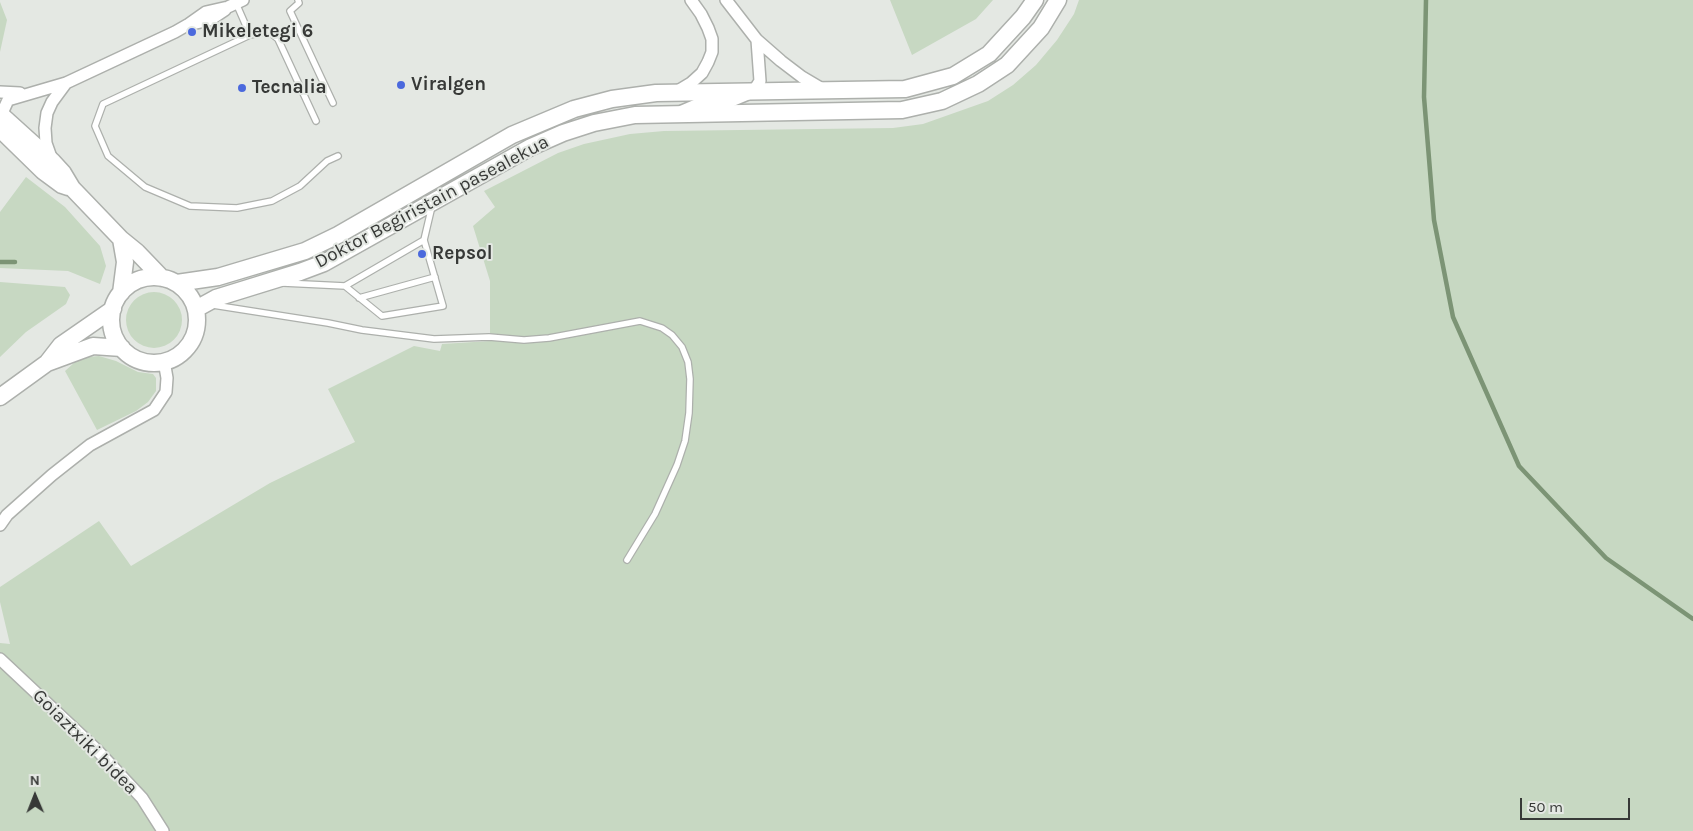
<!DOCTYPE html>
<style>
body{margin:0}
#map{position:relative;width:1693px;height:831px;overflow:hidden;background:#e4e8e3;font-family:Karla,sans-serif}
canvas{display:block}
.north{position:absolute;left:10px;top:771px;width:50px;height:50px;-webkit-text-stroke:4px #e4e8e3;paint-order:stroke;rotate:359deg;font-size:14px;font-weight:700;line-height:20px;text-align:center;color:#373937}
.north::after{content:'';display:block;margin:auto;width:18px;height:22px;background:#373937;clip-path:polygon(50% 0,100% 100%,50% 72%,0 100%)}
.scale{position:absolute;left:1520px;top:798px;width:110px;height:22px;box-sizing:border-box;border:2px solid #373937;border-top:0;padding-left:6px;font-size:15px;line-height:18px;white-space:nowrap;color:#373937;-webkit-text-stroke:4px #e4e8e3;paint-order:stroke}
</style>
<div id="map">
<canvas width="1693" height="831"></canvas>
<div class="north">N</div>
<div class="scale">50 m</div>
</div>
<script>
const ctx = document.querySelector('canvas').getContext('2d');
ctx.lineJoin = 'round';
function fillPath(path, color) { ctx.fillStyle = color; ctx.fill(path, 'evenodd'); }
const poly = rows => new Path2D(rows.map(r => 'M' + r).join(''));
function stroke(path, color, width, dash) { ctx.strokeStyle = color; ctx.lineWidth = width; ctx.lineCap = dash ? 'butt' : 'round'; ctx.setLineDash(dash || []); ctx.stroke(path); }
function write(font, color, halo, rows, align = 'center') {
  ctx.font = font + ' Karla,sans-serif'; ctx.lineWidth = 4; ctx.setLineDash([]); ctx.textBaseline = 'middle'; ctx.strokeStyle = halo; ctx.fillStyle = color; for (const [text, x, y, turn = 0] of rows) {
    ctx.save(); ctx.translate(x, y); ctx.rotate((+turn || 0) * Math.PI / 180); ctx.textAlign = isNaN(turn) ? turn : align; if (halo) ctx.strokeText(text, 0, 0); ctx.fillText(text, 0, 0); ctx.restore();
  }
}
const green = poly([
 [890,0,993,0,976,19,912,55],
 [1079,0,1693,0,1693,831,0,831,0,643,10,644,0,602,0,587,99,521,131,566,270,483,355,442,328,389,414,346,440,351,442,344,490,341,490,281,473,226,495,207,484,191,558,153,584,144,630,134,664,131,893,128,923,124,988,101,1013,85,1036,65,1057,40,1074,14],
 [0,2,7,20,0,52],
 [26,177,65,207,100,246,106,266,100,284,68,271,0,268,0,212],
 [0,282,65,287,70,295,66,304,26,332,0,357],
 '126 320a28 28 0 1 1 56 0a28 28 0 1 1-56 0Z',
 [99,356,116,361,138,372,153,374,156,378,156,391,148,402,136,411,97,430,65,371,75,362,87,357]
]);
const stream = poly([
 [1426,0,1424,97,1434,220,1453,317,1519,466,1606,558,1693,619],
 [0,262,15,262]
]);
const lane = poly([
 [298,0,299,3,290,11,333,103],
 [236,3,250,35],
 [316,121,278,39,268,31,250,35,103,104,95,126,108,156,145,187,190,206,237,208,272,201,300,186,327,161,338,156],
 [283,283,345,286,424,240],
 [345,286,382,316,443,306,424,240,432,206],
 [359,298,435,277],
 [213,305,328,323,362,330,434,339,489,337,524,340,549,338,640,321,662,328,672,335,682,347,688,362,690,379,689,413,685,441,677,465,655,514,627,560]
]);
const street = poly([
 [726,0,757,40,781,61,802,77,824,90],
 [192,24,210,20,225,10],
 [0,92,20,93],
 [676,92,691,83,702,73,708,62,712,52,712,39,708,28,701,14,691,0],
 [682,111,696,105,729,102,753,92,760,81,757,40],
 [6,122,3,111,8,100,66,83,175,32,189,24,206,12,228,7,243,0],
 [52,160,46,143,45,128,47,113,52,102,66,83],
 [0,525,7,515,52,475,90,445,154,410,166,392,167,378,164,361],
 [0,659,97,750,142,798,163,831]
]);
const secondary = poly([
 [0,114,52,161,63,173,72,188,121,239,137,252,162,278],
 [0,129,43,171,62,185,68,187],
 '111 320a43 43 0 1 1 86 0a43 43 0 1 1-86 0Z',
 [177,283,218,277,305,251,338,235,512,135,574,109,612,99,656,93,905,89,953,76,989,54,1023,17,1035,0],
 [121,293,125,262,121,239],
 [196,309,216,298,300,272,324,263,531,147,563,133,594,123,635,115,902,110,942,101,978,84,1007,65,1041,28,1058,0],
 [47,363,93,346,122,348],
 [0,397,47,363,61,345,113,309]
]);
const markers = [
 [192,32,5,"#4b69dd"],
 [401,85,5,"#4b69dd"],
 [242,88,5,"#4b69dd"],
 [422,254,5,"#4b69dd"]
];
const poiNames = [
 ["Mikeletegi 6",202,32],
 ["Viralgen",411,85],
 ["Tecnalia",252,88],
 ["Repsol",432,254]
];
const streetNames = [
 ["Doktor Begiristain pasealekua",432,202,-28],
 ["Goiaztxiki bidea",85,742,45]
];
fillPath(green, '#c7d8c2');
stroke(stream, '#7c9475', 4.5);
stroke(lane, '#adb0ac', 8);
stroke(street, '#adb0ac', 14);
stroke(secondary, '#adb0ac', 19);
stroke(lane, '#fff', 5.5);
stroke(street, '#fff', 11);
stroke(secondary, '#fff', 16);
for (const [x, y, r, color] of markers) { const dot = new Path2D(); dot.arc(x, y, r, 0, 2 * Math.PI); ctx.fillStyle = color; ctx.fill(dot); stroke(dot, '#e4e8e3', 2); }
write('bold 19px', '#373937', '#e4e8e3', poiNames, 'left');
write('19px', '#373937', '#e4e8e3', streetNames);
</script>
